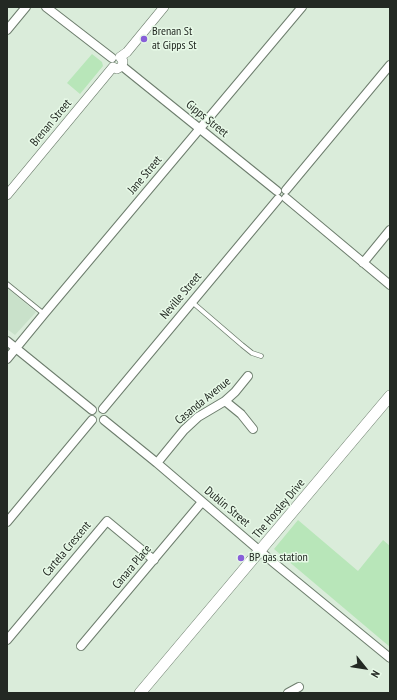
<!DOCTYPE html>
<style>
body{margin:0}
#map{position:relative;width:397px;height:700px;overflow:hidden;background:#daecda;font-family:"PT Sans Narrow",sans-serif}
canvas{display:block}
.frame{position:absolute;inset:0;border:8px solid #232923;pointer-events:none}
.north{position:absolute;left:345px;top:648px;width:40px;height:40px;-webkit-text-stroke:3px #e7f9e7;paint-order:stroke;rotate:120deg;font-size:11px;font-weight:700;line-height:16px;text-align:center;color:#232923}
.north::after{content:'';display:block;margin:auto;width:14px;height:18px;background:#232923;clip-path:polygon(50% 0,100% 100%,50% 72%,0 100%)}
</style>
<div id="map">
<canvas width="397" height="700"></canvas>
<div class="frame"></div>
<div class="north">N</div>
</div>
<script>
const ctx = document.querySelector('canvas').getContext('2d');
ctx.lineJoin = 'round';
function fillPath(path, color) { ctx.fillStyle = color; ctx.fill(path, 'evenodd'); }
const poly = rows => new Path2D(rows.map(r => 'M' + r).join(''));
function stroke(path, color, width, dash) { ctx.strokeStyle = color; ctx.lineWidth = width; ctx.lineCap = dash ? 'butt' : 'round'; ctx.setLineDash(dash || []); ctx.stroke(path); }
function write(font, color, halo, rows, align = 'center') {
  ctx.font = font + ' "PT Sans Narrow",sans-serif'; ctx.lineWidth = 3; ctx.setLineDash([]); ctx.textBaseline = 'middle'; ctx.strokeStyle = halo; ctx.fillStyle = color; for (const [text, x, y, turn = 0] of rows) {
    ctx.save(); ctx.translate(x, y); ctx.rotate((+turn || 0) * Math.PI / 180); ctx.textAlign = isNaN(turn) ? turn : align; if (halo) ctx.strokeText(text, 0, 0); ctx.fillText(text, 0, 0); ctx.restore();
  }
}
const built = poly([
 [7,288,36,312,15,335,7,329]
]);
const green = poly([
 [92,54,102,62,103,66,80,94,67,83],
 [298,520,358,571,383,540,390,546,390,647,274,549]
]);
const service = poly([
 [7,284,44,314],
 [192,302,242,345,252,353,261,356]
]);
const minor = poly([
 [46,7,112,58],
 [7,30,26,7],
 [122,66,277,191],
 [286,190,390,65],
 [286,198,390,285],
 [363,263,390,230],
 [7,341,92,410],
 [7,359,44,314,302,7],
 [225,401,241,414,253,429],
 [103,409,278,199],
 [104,420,157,463,274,563,390,658],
 [157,463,184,430,198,417,225,401,235,392,248,376],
 [7,522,92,420],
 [7,640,107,521,154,560],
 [81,646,202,502],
 [288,693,299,687]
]);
const tertiary = poly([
 [120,57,127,52,164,7],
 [113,67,117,69,122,66,123,61,120,57],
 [7,195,113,67]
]);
const secondary = poly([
 [140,693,390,396]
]);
const markers = [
 [144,39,4,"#885fd9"],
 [241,558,4,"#885fd9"]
];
const poiNames = [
 ["Brenan St",152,32],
 ["at Gipps St",152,46],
 ["BP gas station",249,558]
];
const streetNames = [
 ["Gipps Street",207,119,39],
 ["Brenan Street",51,123,-50],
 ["Jane Street",145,175,-50],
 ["Neville Street",181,296,-50],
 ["Casanda Avenue",203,401,-39],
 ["Dublin Street",227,507,40],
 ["The Horsley Drive",279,509,-50],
 ["Cartela Crescent",67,549,-50],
 ["Canara Place",132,567,-50]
];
fillPath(built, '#c9e1ca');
fillPath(green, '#b8e6b9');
stroke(service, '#6d7d6d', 5.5);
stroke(minor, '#6d7d6d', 10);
stroke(tertiary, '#6d7d6d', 10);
stroke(secondary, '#6d7d6d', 12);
stroke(service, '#fff', 4);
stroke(minor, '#fff', 8);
stroke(tertiary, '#fff', 9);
stroke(secondary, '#fff', 11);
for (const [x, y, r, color] of markers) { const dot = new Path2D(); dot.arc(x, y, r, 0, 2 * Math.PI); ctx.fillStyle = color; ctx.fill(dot); stroke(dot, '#e7f9e7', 1.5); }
write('12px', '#232923', '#e7f9e7', poiNames, 'left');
write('12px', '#232923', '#e7f9e7', streetNames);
</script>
